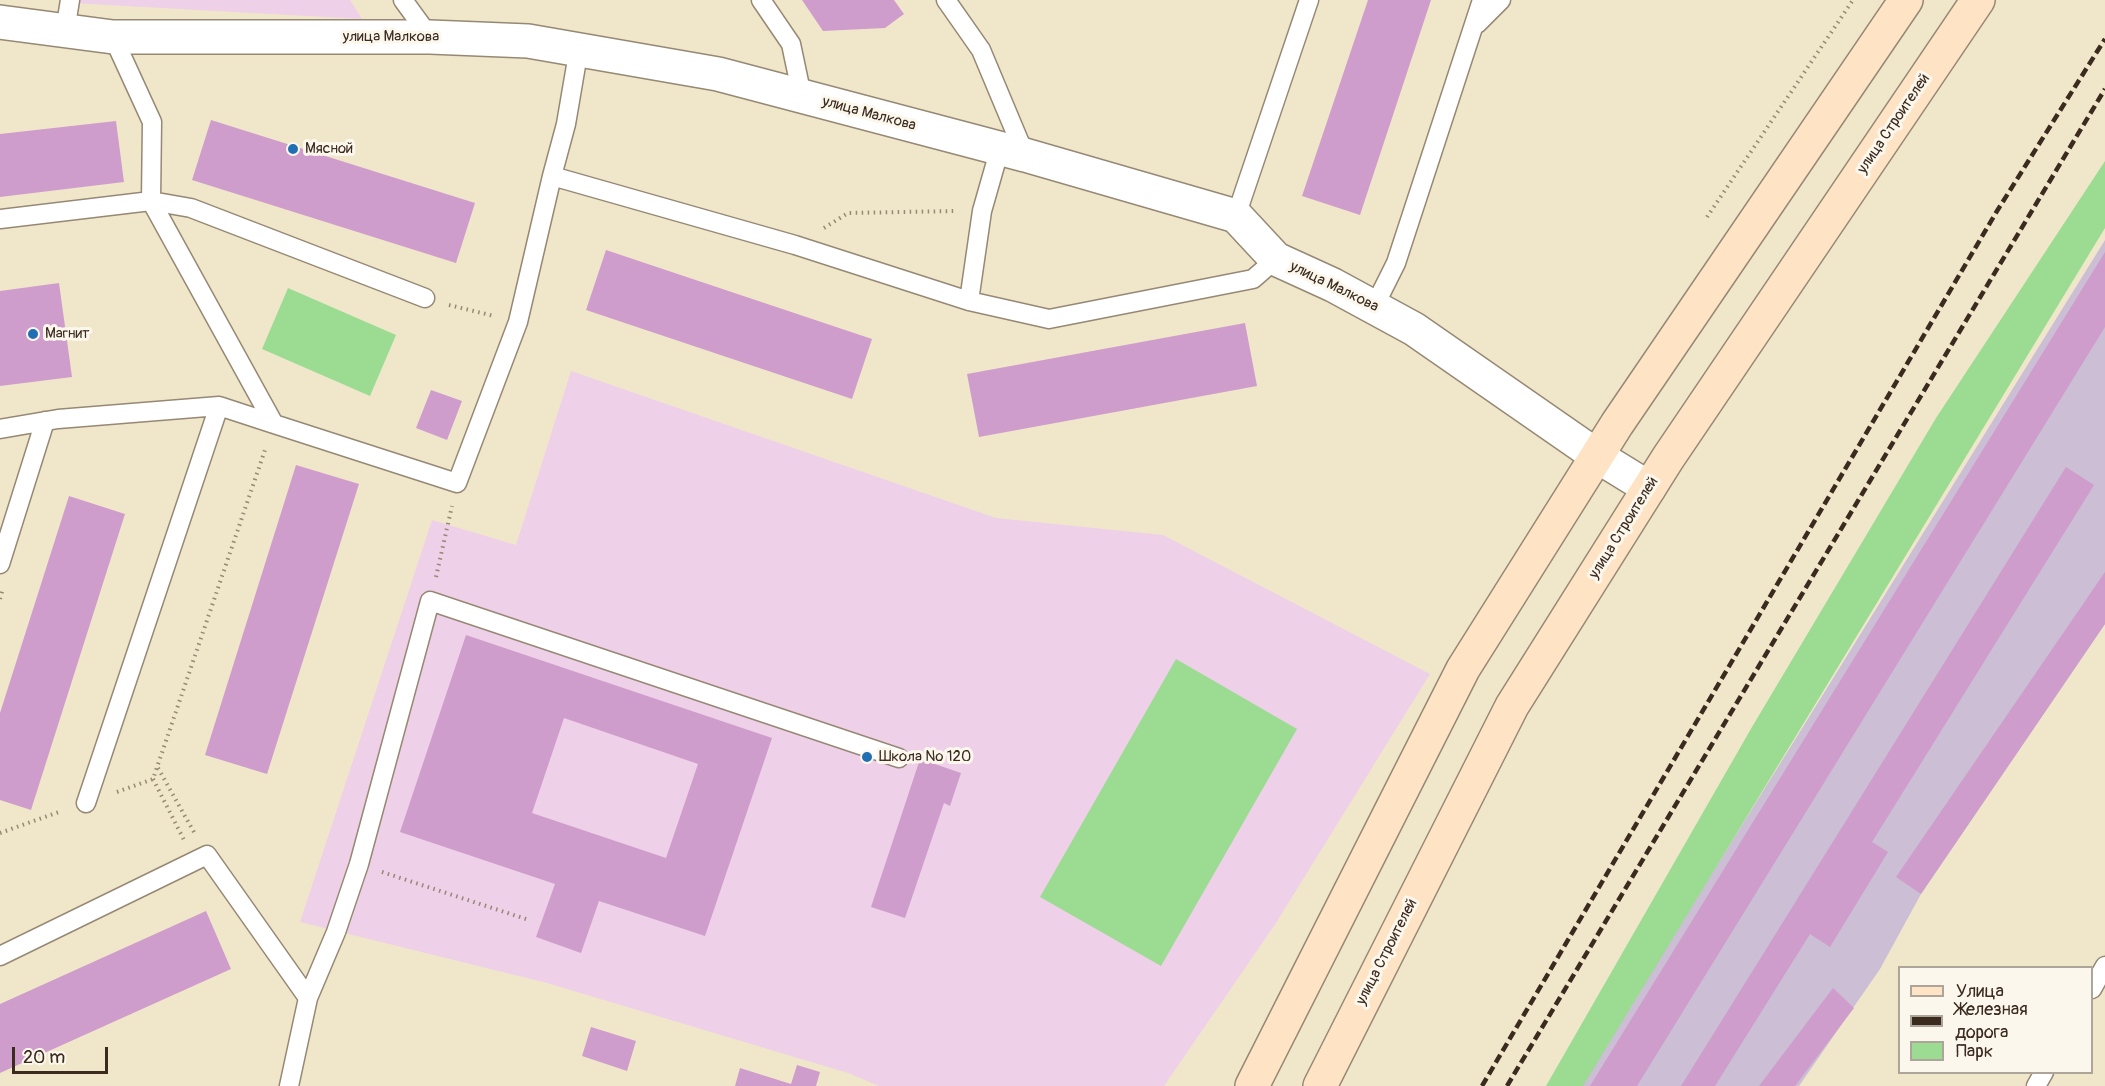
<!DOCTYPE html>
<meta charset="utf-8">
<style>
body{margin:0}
#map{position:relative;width:2105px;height:1086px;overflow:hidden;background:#f0e7cb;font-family:Pangolin,sans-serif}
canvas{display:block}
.legend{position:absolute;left:1898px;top:966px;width:195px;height:108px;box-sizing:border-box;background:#fbf7ec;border:2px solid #aea59a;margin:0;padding:8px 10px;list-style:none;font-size:18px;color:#3b2a1e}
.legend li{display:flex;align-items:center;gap:12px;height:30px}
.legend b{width:30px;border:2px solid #aea59a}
.scale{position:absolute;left:12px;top:1047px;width:96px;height:27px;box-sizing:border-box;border:3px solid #3b2a1e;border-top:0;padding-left:8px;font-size:18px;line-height:21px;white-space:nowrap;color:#3b2a1e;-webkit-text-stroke:4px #fbf7ec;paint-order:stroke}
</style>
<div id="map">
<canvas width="2105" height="1086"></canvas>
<ul class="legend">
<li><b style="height:8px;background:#fee4c5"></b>Улица</li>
<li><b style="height:8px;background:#3b2a1e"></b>Железная дорога</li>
<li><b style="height:16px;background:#9bdc92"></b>Парк</li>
</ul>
<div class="scale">20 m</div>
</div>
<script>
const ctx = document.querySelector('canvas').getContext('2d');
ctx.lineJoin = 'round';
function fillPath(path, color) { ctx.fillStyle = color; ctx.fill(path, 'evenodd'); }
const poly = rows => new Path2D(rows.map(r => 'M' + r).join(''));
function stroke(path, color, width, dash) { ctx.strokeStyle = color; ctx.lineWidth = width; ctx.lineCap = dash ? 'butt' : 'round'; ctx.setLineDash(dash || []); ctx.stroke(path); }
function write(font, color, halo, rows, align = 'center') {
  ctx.font = font + ' Pangolin,sans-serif'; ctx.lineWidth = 6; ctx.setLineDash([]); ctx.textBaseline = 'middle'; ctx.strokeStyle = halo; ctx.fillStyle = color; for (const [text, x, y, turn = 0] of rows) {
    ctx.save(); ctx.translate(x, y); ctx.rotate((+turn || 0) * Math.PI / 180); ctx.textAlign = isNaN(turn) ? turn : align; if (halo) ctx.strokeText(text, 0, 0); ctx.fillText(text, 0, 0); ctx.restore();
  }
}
const built = poly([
 [64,0,350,0,362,19,71,3],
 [571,371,996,518,1163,535,1430,674,1276,923,1164,1086,879,1086,848,1073,547,983,300,922,432,520,516,545]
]);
const industrial = poly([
 [2105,240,2105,624,1921,894,1880,969,1799,1086,1580,1086]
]);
const green = poly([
 [2105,161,2105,228,1583,1086,1546,1086,1752,727,1936,418],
 [288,288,396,335,370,396,262,349],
 [1176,659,1297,729,1161,966,1040,897]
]);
const building = poly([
 [802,0,894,0,904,14,885,28,823,31],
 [1368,0,1431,0,1360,215,1302,196],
 [211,120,475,203,456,263,192,180],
 [116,121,124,182,0,197,0,134],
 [606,250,872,339,852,399,586,310],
 [2105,252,2105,327,1637,1086,1590,1086],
 [59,283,72,377,0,386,0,291],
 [1245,323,1257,386,979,437,967,374],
 [431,390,462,401,447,440,416,428],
 [296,465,359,484,267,774,205,755],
 [2066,467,2094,485,1872,842,1888,852,1830,947,1810,934,1715,1086,1681,1086],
 [69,496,125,514,31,810,0,800,0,713],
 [2105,572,2105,624,1921,894,1896,877],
 [466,635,772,738,705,936,599,901,581,953,536,937,555,884,400,832],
 [564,718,698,764,666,858,532,813],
 [920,759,961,773,950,806,944,803,905,918,871,907],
 [206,911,231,969,0,1073,0,1004],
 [1833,988,1854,1008,1795,1086,1759,1086],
 [591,1027,636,1041,627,1071,582,1056],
 [797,1065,820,1072,816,1086,735,1086,740,1068,791,1084]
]);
const path = poly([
 [1707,217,1853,0],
 [824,228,848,213,957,211],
 [449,305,494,316],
 [436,577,452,506],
 [0,599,3,588],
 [158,768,195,834],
 [153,779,184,840],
 [117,792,153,779,266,447],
 [0,833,62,811],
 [382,872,526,919]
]);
const lane = poly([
 [403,0,430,37],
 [761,0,791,44,802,96],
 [946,0,981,50,1025,155],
 [1477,24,1501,0],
 [65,31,70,0],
 [113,37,152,122,151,201,274,424,457,483,518,322,552,176],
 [579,48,566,124,552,176,795,245,969,301,1049,319,1253,279,1276,259],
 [1236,216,1309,0],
 [0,219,151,201,191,208,425,298],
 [969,301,982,211,1000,148],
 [1374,307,1396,263,1482,0],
 [0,429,58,419,219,406,274,424],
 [0,564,45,421],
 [86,803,219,406],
 [0,956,207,855,308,998,289,1086],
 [2092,989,2105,966],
 [308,998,336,932,359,864,430,601,899,758],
 [2036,1086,2044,1072]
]);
const street = poly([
 [0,22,113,37,430,37,528,41,718,74,1025,155,1236,216,1276,259,1333,285,1414,329,1597,456,1649,488]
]);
const secondary = poly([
 [1252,1086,1463,669,1617,424,1906,0],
 [1320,1086,1512,706,1668,458,1978,0]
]);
const rail = poly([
 [1482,1086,1997,211,2105,39],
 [1507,1086,2105,89]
]);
const markers = [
 [293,149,6,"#1f6fb2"],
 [33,334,6,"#1f6fb2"],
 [867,757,6,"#1f6fb2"]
];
const streetNames = [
 ["улица Малкова",391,37],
 ["улица Малкова",869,114,15],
 ["улица Строителей",1894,124,-56],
 ["улица Малкова",1334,287,26],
 ["улица Строителей",1624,528,-58],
 ["улица Строителей",1387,952,-63]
];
const poiNames = [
 ["Мясной",305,149],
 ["Магнит",45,334],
 ["Школа № 120",879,757]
];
fillPath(built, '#eed0e8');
fillPath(industrial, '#ccbed4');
fillPath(green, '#9bdc92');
fillPath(building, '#cf9dcb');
stroke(lane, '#968874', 21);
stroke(street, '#968874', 36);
stroke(secondary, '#968874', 36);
stroke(path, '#968874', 4, [1.5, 4.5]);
stroke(lane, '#fff', 18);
stroke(street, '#fff', 33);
stroke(secondary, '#fee4c5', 33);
stroke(rail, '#3b2a1e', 4.5, [9, 4.5]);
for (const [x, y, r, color] of markers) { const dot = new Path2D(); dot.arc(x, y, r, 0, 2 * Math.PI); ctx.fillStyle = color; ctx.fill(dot); stroke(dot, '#fbf7ec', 2); }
write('15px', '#3b2a1e', '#fbf7ec', streetNames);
write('15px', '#3b2a1e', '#fbf7ec', poiNames, 'left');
</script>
